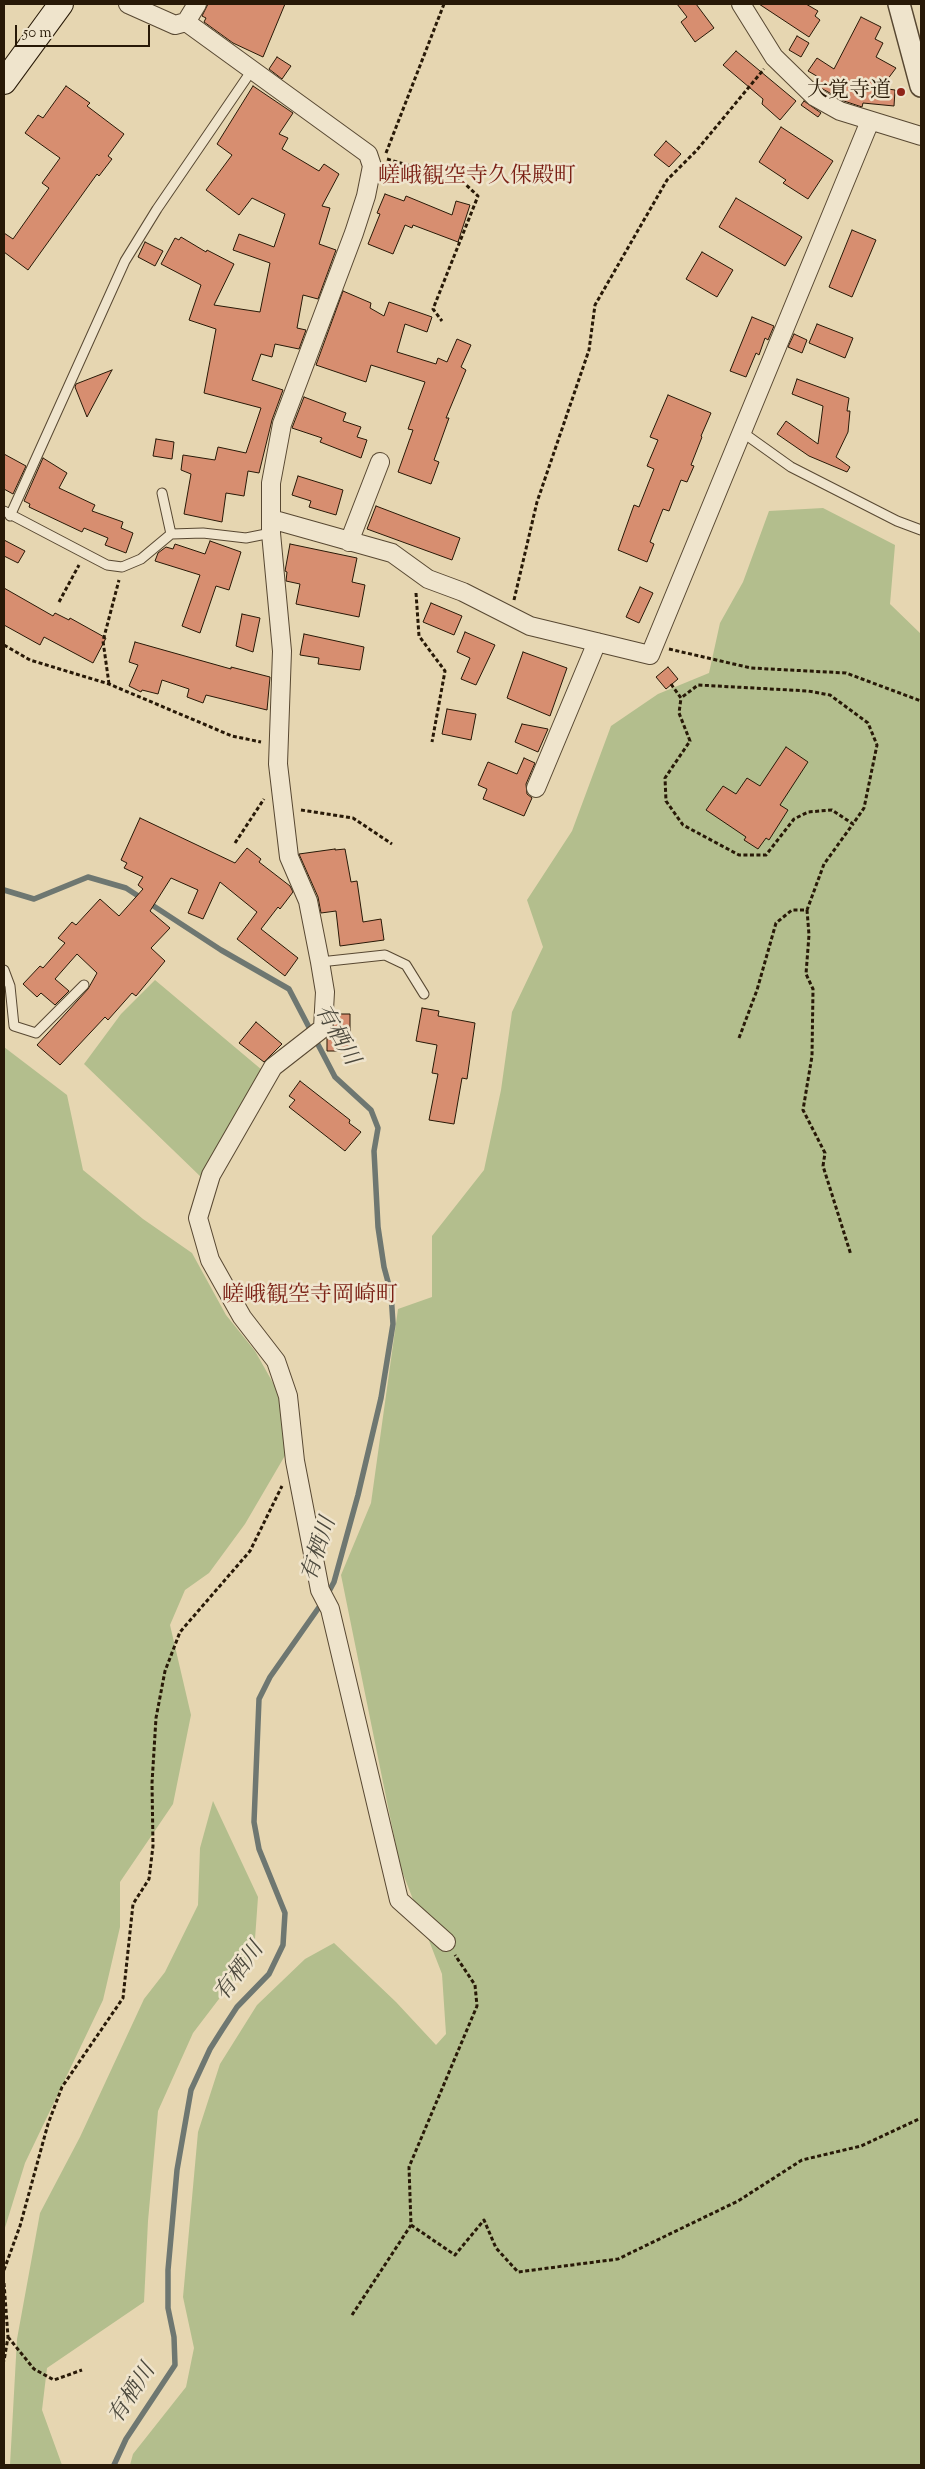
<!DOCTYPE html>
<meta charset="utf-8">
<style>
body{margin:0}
#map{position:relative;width:925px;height:2469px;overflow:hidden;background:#e6d6b1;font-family:"Sorts Mill Goudy",serif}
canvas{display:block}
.frame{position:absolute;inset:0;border:5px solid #281907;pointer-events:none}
.scale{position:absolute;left:15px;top:25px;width:135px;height:22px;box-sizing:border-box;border:2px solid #281907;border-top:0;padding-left:6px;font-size:15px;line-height:18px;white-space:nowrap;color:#281907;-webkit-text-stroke:4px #efe4cc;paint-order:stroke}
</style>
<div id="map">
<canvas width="925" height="2469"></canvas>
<div class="frame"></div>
<div class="scale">50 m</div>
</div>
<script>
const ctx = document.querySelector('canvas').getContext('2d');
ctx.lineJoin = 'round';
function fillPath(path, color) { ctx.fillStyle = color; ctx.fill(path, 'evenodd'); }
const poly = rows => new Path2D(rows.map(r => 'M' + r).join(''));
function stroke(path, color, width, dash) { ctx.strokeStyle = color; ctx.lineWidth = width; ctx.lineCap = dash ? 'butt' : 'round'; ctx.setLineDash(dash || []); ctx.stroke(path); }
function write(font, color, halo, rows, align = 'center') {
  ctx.font = font + ' "Sorts Mill Goudy","Noto Serif JP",serif'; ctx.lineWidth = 5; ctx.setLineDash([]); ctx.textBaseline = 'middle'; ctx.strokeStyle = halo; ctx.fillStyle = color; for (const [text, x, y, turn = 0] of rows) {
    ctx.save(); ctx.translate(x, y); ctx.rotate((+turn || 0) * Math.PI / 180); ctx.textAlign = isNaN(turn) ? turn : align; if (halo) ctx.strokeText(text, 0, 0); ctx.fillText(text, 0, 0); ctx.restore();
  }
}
const green = poly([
 [823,508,895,545,890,604,921,634,921,2465,130,2465,133,2454,186,2387,194,2348,183,2297,198,2132,220,2064,257,2005,305,1959,334,1943,396,2002,436,2045,446,2034,442,1974,400,1866,341,1575,371,1503,398,1309,432,1297,432,1236,484,1170,501,1090,512,1012,543,947,527,900,572,831,611,726,658,694,709,673,720,623,743,582,769,511],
 [155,980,262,1070,202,1178,84,1064,121,1014],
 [4,1047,67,1095,83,1170,143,1219,192,1253,226,1315,255,1351,277,1390,290,1447,245,1524,209,1573,185,1590,170,1625,191,1715,173,1804,120,1882,120,1927,103,2000,25,2163,4,2231],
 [213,1801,258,1897,254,1953,193,2033,158,2111,148,2221,144,2302,47,2368,42,2410,62,2465,10,2465,17,2339,40,2213,80,2137,144,1999,165,1972,198,1905,200,1848]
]);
const stream = poly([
 [4,890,34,899,88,877,126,888,221,950,289,989,335,1077,371,1110,378,1128,374,1151,378,1227,384,1267,391,1293,393,1324,381,1398,358,1495,334,1582,327,1595],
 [114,2465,126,2439,175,2365,174,2337,168,2308,168,2270,177,2170,191,2090,210,2049,222,2030,237,2007,269,1974,283,1945,285,1913,259,1849,254,1822,259,1699,270,1677,322,1603]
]);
const building = poly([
 [208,4,285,4,263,57,233,43,204,22,206,18,202,16,208,4],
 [677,4,696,4,714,28,695,42,681,22,687,17,677,4],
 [759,4,806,4,818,11,815,16,820,20,809,37,759,4],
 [861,17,881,27,875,39,883,43,876,57,896,68,881,88,895,90,894,106,863,103,862,107,844,101,821,88,816,84,820,78,808,71,817,58,834,69,861,17],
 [797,36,809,43,801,57,789,50,797,36],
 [736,51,796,101,780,120,762,104,763,99,723,65,736,51],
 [277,57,291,66,282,79,269,69,277,57],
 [66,86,90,103,87,106,124,134,108,156,112,159,99,176,97,174,28,270,4,252,4,233,13,239,49,188,42,183,60,158,25,133,38,115,43,118,66,86],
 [253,86,293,113,279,134,288,138,282,149,319,171,324,164,339,174,322,206,330,208,319,244,336,250,318,299,303,295,297,328,306,330,299,349,275,344,272,357,261,354,252,380,283,390,272,420,259,473,248,471,244,496,226,493,222,522,184,514,191,474,181,470,183,455,215,460,218,447,246,453,261,408,204,393,216,329,189,320,201,285,161,264,175,238,179,240,181,237,206,252,207,250,234,264,214,305,260,312,270,263,233,250,239,234,274,247,285,214,252,198,239,215,206,190,232,155,217,144,253,86],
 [804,101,821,113,818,117,801,105,804,101],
 [781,127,833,161,808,199,783,183,786,180,759,162,781,127],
 [666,141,681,154,669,167,654,155,666,141],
 [385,194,404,201,406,196,452,215,456,201,470,205,458,242,413,225,412,228,405,225,393,254,368,244,380,214,377,213,385,194],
 [736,198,802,237,785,266,719,227,736,198],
 [852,230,876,240,852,297,829,287,852,230],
 [145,242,163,251,155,266,138,257,145,242],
 [702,252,733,270,717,297,686,279,702,252],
 [343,291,371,303,370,308,384,316,389,302,432,317,427,332,405,324,397,352,436,364,438,358,447,362,457,339,471,345,461,367,466,370,446,418,449,418,434,460,439,462,431,484,398,472,413,430,408,429,425,382,371,365,366,382,316,365,343,291],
 [752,317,774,326,768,340,765,338,759,355,756,353,746,377,730,371,752,317],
 [817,324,853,338,845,358,809,343,817,324],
 [794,334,807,340,802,353,788,347,794,334],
 [112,370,87,417,75,387,76,384,112,370],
 [797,379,849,398,847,411,850,411,848,432,836,457,850,467,847,472,809,456,777,434,786,421,818,444,823,406,792,394,797,379],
 [668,395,711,413,701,436,702,437,691,465,694,466,687,482,681,480,669,511,663,509,650,542,654,544,647,562,618,550,634,505,639,507,654,469,647,466,658,440,650,437,668,395],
 [304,397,346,413,343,421,361,427,357,437,367,440,361,458,320,442,322,438,292,428,304,397],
 [156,439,174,442,172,459,153,456,156,439],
 [4,454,26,466,13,494,4,489,4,454],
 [43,458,67,473,59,488,95,505,92,511,123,522,121,528,133,533,126,553,105,545,108,538,84,528,82,532,29,507,30,504,24,501,43,458],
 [298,476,343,490,336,515,309,507,311,501,292,495,298,476],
 [376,506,460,538,452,560,367,529,376,506],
 [4,540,25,551,18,563,4,556,4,540],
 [210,541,241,552,229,590,216,586,200,633,182,626,200,575,155,561,158,553,166,547,173,549,175,544,205,554,210,541],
 [290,544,357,558,352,582,365,585,359,617,296,604,300,584,286,581,287,572,285,571,290,544],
 [640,587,653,593,639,623,626,617,640,587],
 [4,588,53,616,55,613,69,620,70,618,106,638,93,663,44,637,40,645,4,625,4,588],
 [431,603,462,616,454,635,423,622,431,603],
 [242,614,260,618,253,652,236,646,242,614],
 [465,632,495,645,476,685,461,679,470,658,457,652,465,632],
 [304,634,364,647,360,670,318,664,319,658,300,655,304,634],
 [135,642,231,669,231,667,270,677,267,710,206,695,203,703,187,697,189,689,162,680,158,694,142,690,141,692,129,686,138,665,129,662,135,642],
 [523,652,567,668,550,716,507,698,523,652],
 [668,667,678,679,666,689,656,677,668,667],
 [447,709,476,714,471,740,442,734,447,709],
 [522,724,548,729,538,752,515,742,522,724],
 [786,747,808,762,780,805,788,810,769,840,766,838,758,849,744,840,746,837,706,810,723,786,736,794,747,778,760,786,786,747],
 [524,758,535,763,526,784,527,794,532,798,524,816,483,799,487,789,478,785,488,762,517,774,524,758],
 [140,818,235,863,247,848,261,859,259,862,290,886,293,892,280,909,278,907,261,929,298,958,285,976,237,939,257,912,220,882,203,919,188,913,198,890,171,878,150,911,170,928,151,948,165,961,136,996,132,993,108,1020,105,1017,60,1065,37,1045,88,989,97,973,77,954,55,979,69,991,55,1005,41,993,37,997,23,984,40,966,43,968,65,943,58,938,72,922,76,925,100,899,119,916,143,889,138,885,143,877,124,868,127,863,121,860,140,818],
 [335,849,335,850,345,849,351,882,357,881,363,922,381,919,384,940,340,946,336,911,321,913,318,897,299,854,335,849],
 [422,1008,439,1011,438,1016,475,1023,467,1079,462,1078,454,1124,429,1120,438,1074,432,1073,437,1045,416,1041,422,1008],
 [334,1014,350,1014,350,1051,327,1051,327,1038,333,1033,334,1014],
 [256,1022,282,1044,264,1062,239,1043,256,1022],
 [300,1081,350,1120,349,1123,361,1132,345,1151,289,1107,295,1100,289,1096,300,1081]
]);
const path = poly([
 [386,153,444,4],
 [387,159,462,181,478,196,433,309,442,321],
 [416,593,419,636,445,671,432,742],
 [514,600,537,502,589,350,595,305,667,180,696,151,764,69],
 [59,602,79,565],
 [4,645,30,660,109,684,232,736,261,742],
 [669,649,751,668,846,673,921,701],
 [109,684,103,641,119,580],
 [671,684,681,698,698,685,808,691,830,695,868,723,877,745,864,808,853,824,832,810,808,812,794,819,766,855,739,855,683,825,666,801,665,778,690,741,679,713,681,698],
 [301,810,353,818,392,844],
 [235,843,264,799],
 [807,910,809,935,806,974,813,989,812,1056,803,1110,825,1153,823,1166,851,1255],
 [739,1038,757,990,776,923,792,910,807,910,824,864,853,824],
 [411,2225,455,2255,484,2220,496,2248,518,2272,618,2259,738,2201,802,2160,861,2146,921,2118],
 [4,2270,20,2226,48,2124,62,2087,123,1998,133,1904,149,1879,153,1846,152,1783,156,1718,165,1671,180,1632,250,1551,282,1486],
 [4,2283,8,2337,4,2361],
 [352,2315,411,2225,409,2167,477,2006,475,1985,455,1955],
 [8,2337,34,2369,54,2380,82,2370]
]);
const service = poly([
 [742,432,791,467,897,521,921,530],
 [162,493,171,534],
 [4,511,107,565,122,567,141,559,171,534,203,533,246,538,271,533],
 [10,516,125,261,157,209,252,70],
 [320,962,385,955,406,965,424,994],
 [4,970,10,986,14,1026,36,1033,84,985]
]);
const minor = poly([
 [128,4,175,25,186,22,197,4],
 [741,4,774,57,815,97,840,111,921,136],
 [186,22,368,154,372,166,366,196,354,233,282,424,271,483,271,533,282,651,278,764,289,857,308,901,320,962,325,992,323,1028,273,1067,211,1175,198,1218,210,1260,242,1317,276,1361,288,1396,295,1461,320,1590,330,1609,399,1900,446,1942],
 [271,519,392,553,428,579,463,592,530,626,650,655,870,121],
 [349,542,380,462],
 [536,788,597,642]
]);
const tertiary = poly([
 [899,4,921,86]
]);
const secondary = poly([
 [4,82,61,4]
]);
const markers = [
 [901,92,5,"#8f2418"]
];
const poiNames = [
 ["大覚寺道",891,92]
];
const neighbourhoodNames = [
 ["嵯峨観空寺久保殿町",477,178],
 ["嵯峨観空寺岡崎町",310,1297]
];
const waterNames = [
 ["有栖川",335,1036,60],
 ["有栖川",321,1550,-72],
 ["有栖川",241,1973,-54],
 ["有栖川",134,2395,-57]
];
fillPath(green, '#b3be8d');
stroke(stream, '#6e7771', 5.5);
fillPath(building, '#d78e70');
stroke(building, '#281907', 1);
stroke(service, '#584832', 11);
stroke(minor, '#584832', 20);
stroke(tertiary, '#584832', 24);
stroke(secondary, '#281907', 26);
stroke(path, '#281907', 3, [4, 2.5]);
stroke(service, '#efe4cc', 9);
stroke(minor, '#efe4cc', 18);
stroke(tertiary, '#efe4cc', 21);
stroke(secondary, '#efe4cc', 24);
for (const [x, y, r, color] of markers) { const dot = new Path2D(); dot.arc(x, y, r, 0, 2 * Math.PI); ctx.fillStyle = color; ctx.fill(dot); stroke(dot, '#efe4cc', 2); }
write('21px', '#281907', '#efe4cc', poiNames, 'right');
write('22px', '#7a1f14', '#efe4cc', neighbourhoodNames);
write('italic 22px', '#4b483c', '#efe4cc', waterNames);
</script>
